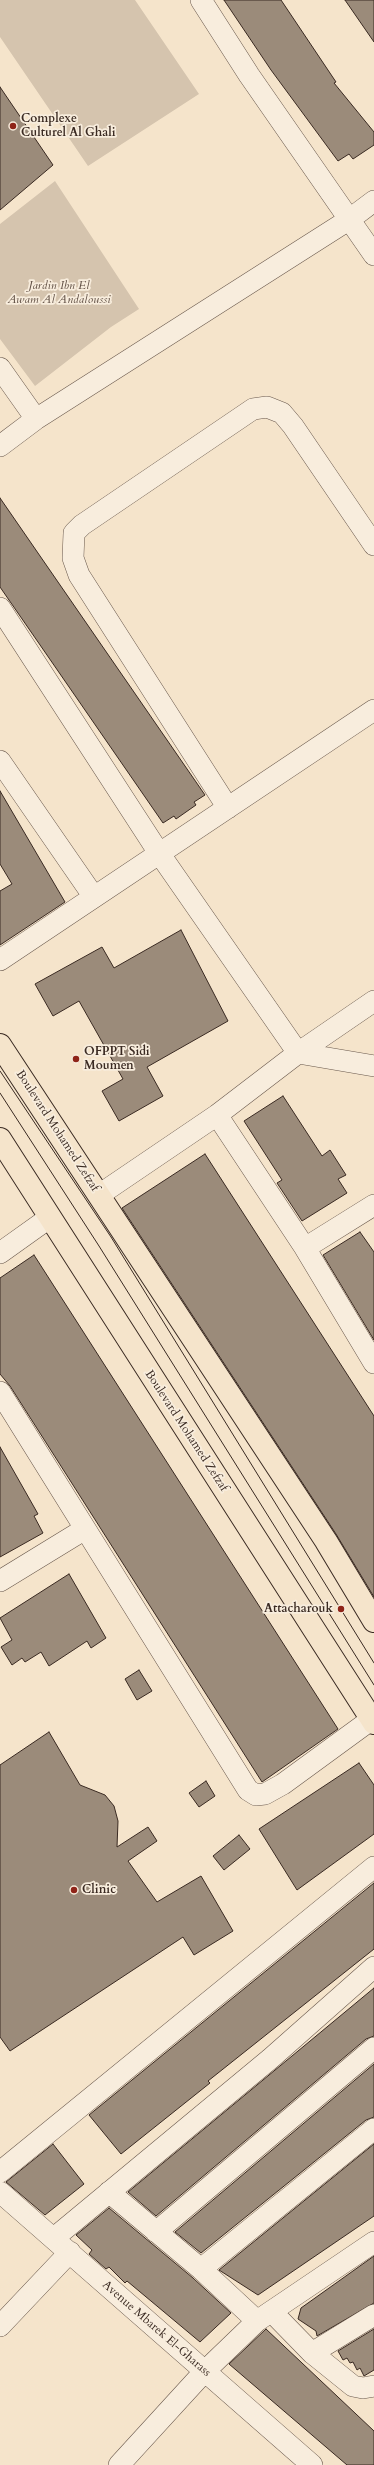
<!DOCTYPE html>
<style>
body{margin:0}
canvas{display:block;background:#f5e4cb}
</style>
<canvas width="374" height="2465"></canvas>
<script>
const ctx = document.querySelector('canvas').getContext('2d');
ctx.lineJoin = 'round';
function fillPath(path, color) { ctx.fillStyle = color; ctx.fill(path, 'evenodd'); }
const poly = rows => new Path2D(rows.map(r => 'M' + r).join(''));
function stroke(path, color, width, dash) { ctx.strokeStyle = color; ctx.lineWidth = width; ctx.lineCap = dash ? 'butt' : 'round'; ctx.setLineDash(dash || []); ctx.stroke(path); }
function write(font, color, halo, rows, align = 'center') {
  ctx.font = font + ' Cardo,serif'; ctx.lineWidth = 3.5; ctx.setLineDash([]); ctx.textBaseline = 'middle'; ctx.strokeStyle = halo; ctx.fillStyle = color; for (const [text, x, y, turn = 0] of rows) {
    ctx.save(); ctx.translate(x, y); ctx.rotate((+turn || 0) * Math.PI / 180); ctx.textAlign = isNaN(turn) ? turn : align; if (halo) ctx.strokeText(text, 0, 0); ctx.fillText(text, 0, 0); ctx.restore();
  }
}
const green = poly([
 [0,0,135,0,199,94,88,166,0,37],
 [55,181,139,309,111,327,35,386,0,339,0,224]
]);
const building = poly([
 [224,0,281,0,336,82,334,83,374,132,374,145,353,159,349,154,338,161,271,70,224,0],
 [345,0,374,0,374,42,345,0],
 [0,87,53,165,0,210,0,87],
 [0,498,205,795,194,802,196,805,176,819,174,816,163,823,0,587,0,498],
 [0,791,65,902,0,945,0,891,12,884,0,864,0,791],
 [181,930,228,1021,147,1067,163,1096,119,1121,102,1091,123,1079,79,1001,53,1016,35,984,102,947,114,968,181,930],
 [283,1096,322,1156,330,1150,346,1175,338,1179,347,1193,302,1221,277,1183,282,1180,244,1121,283,1096],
 [205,1154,374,1416,374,1597,336,1534,122,1208,205,1154],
 [360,1232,374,1252,374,1340,323,1255,360,1232],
 [34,1255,338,1729,262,1782,10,1386,0,1374,0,1278,34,1255],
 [0,1447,38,1514,34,1516,43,1533,0,1557,0,1447],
 [69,1574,106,1638,91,1648,87,1641,49,1666,41,1652,25,1662,22,1658,12,1665,1,1647,12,1640,0,1618,69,1574],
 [139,1670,152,1691,137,1700,125,1679,139,1670],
 [49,1732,80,1785,105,1795,114,1806,118,1821,117,1847,148,1827,157,1841,128,1861,157,1902,201,1876,233,1931,194,1955,183,1937,10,2051,0,2037,0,1765,49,1732],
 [359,1763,374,1785,374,1834,297,1890,259,1829,359,1763],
 [206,1781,215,1796,199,1807,189,1793,206,1781],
 [239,1835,250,1849,224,1870,213,1856,239,1835],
 [374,1883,374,1949,208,2081,210,2083,121,2154,89,2115,374,1883],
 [374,1988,374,2036,366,2039,156,2216,128,2192,374,1988],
 [374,2064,374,2117,366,2120,201,2253,175,2232,374,2064],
 [53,2144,84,2184,45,2215,6,2182,53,2144],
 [374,2144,374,2216,258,2295,219,2270,374,2144],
 [109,2208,193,2278,231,2313,200,2342,127,2281,125,2283,109,2267,106,2269,89,2254,92,2250,76,2235,109,2208],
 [374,2256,374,2303,317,2336,316,2331,298,2319,301,2308,374,2256],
 [266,2329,374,2431,374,2465,347,2465,229,2364,266,2329],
 [374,2329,374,2370,364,2376,360,2368,357,2370,353,2362,350,2363,347,2358,343,2360,338,2351,374,2329]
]);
const minor = poly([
 [201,0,249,75,374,255],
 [0,368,36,419],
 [0,446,36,419,350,219,374,201],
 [0,608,159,853,298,1053,374,1066],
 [0,761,94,897],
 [228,808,79,575,73,558,74,533,82,525,253,409,267,407,282,413,293,426,374,545],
 [0,960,374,710],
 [217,1115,305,1248,374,1363],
 [99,1195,217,1115,298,1053,374,1001],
 [305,1248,374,1205],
 [0,1253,49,1218],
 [0,1392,248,1790,256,1795,265,1794,283,1784,372,1719],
 [0,1581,85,1529],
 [0,2172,374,1867],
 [0,2192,312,2465],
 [109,2192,201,2269,257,2321],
 [156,2232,374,2048],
 [54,2238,270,2059,374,1967],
 [201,2269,374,2129],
 [272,2312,312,2353,353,2386,363,2388,374,2386],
 [0,2326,70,2252],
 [312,2353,374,2315],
 [119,2465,204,2372,257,2321,374,2242]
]);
const primary = poly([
 [0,1045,326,1541,374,1621],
 [0,1139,374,1723]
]);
const tram = poly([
 [0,1071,111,1237,374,1663],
 [0,1093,99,1246,374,1685]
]);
const markers = [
 [13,126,4,"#8f2418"],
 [76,1059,4,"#8f2418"],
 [341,1609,4,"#8f2418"],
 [74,1890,4,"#8f2418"]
];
const poiNames = [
 ["Complexe",21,119],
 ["Culturel Al Ghali",21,133],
 ["OFPPT Sidi",84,1052],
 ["Moumen",84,1066],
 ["Attacharouk",333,1609,"right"],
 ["Clinic",82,1890]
];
const parkNames = [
 ["Jardin Ibn El",59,286],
 ["Awam Al Andaloussi",59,300]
];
const streetNames = [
 ["Boulevard Mohamed Zefzaf",57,1131,57],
 ["Boulevard Mohamed Zefzaf",186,1431,57],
 ["Avenue Mbarek El-Gharass",156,2329,41]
];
fillPath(green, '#d5c4ae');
fillPath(building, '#9b8b7a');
stroke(building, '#3a2a22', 1);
stroke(minor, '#69584c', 22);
stroke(primary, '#3a2a22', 24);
stroke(minor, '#f8eddd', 21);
stroke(primary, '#f5e4cb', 22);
stroke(tram, '#3a2a22', 1);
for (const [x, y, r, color] of markers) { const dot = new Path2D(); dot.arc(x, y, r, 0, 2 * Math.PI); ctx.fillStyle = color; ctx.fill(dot); stroke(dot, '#f8eddd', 1.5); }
write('bold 12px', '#3a2a22', '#f8eddd', poiNames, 'left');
write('italic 12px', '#615045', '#f8eddd', parkNames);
write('12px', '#3a2a22', '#f8eddd', streetNames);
</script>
